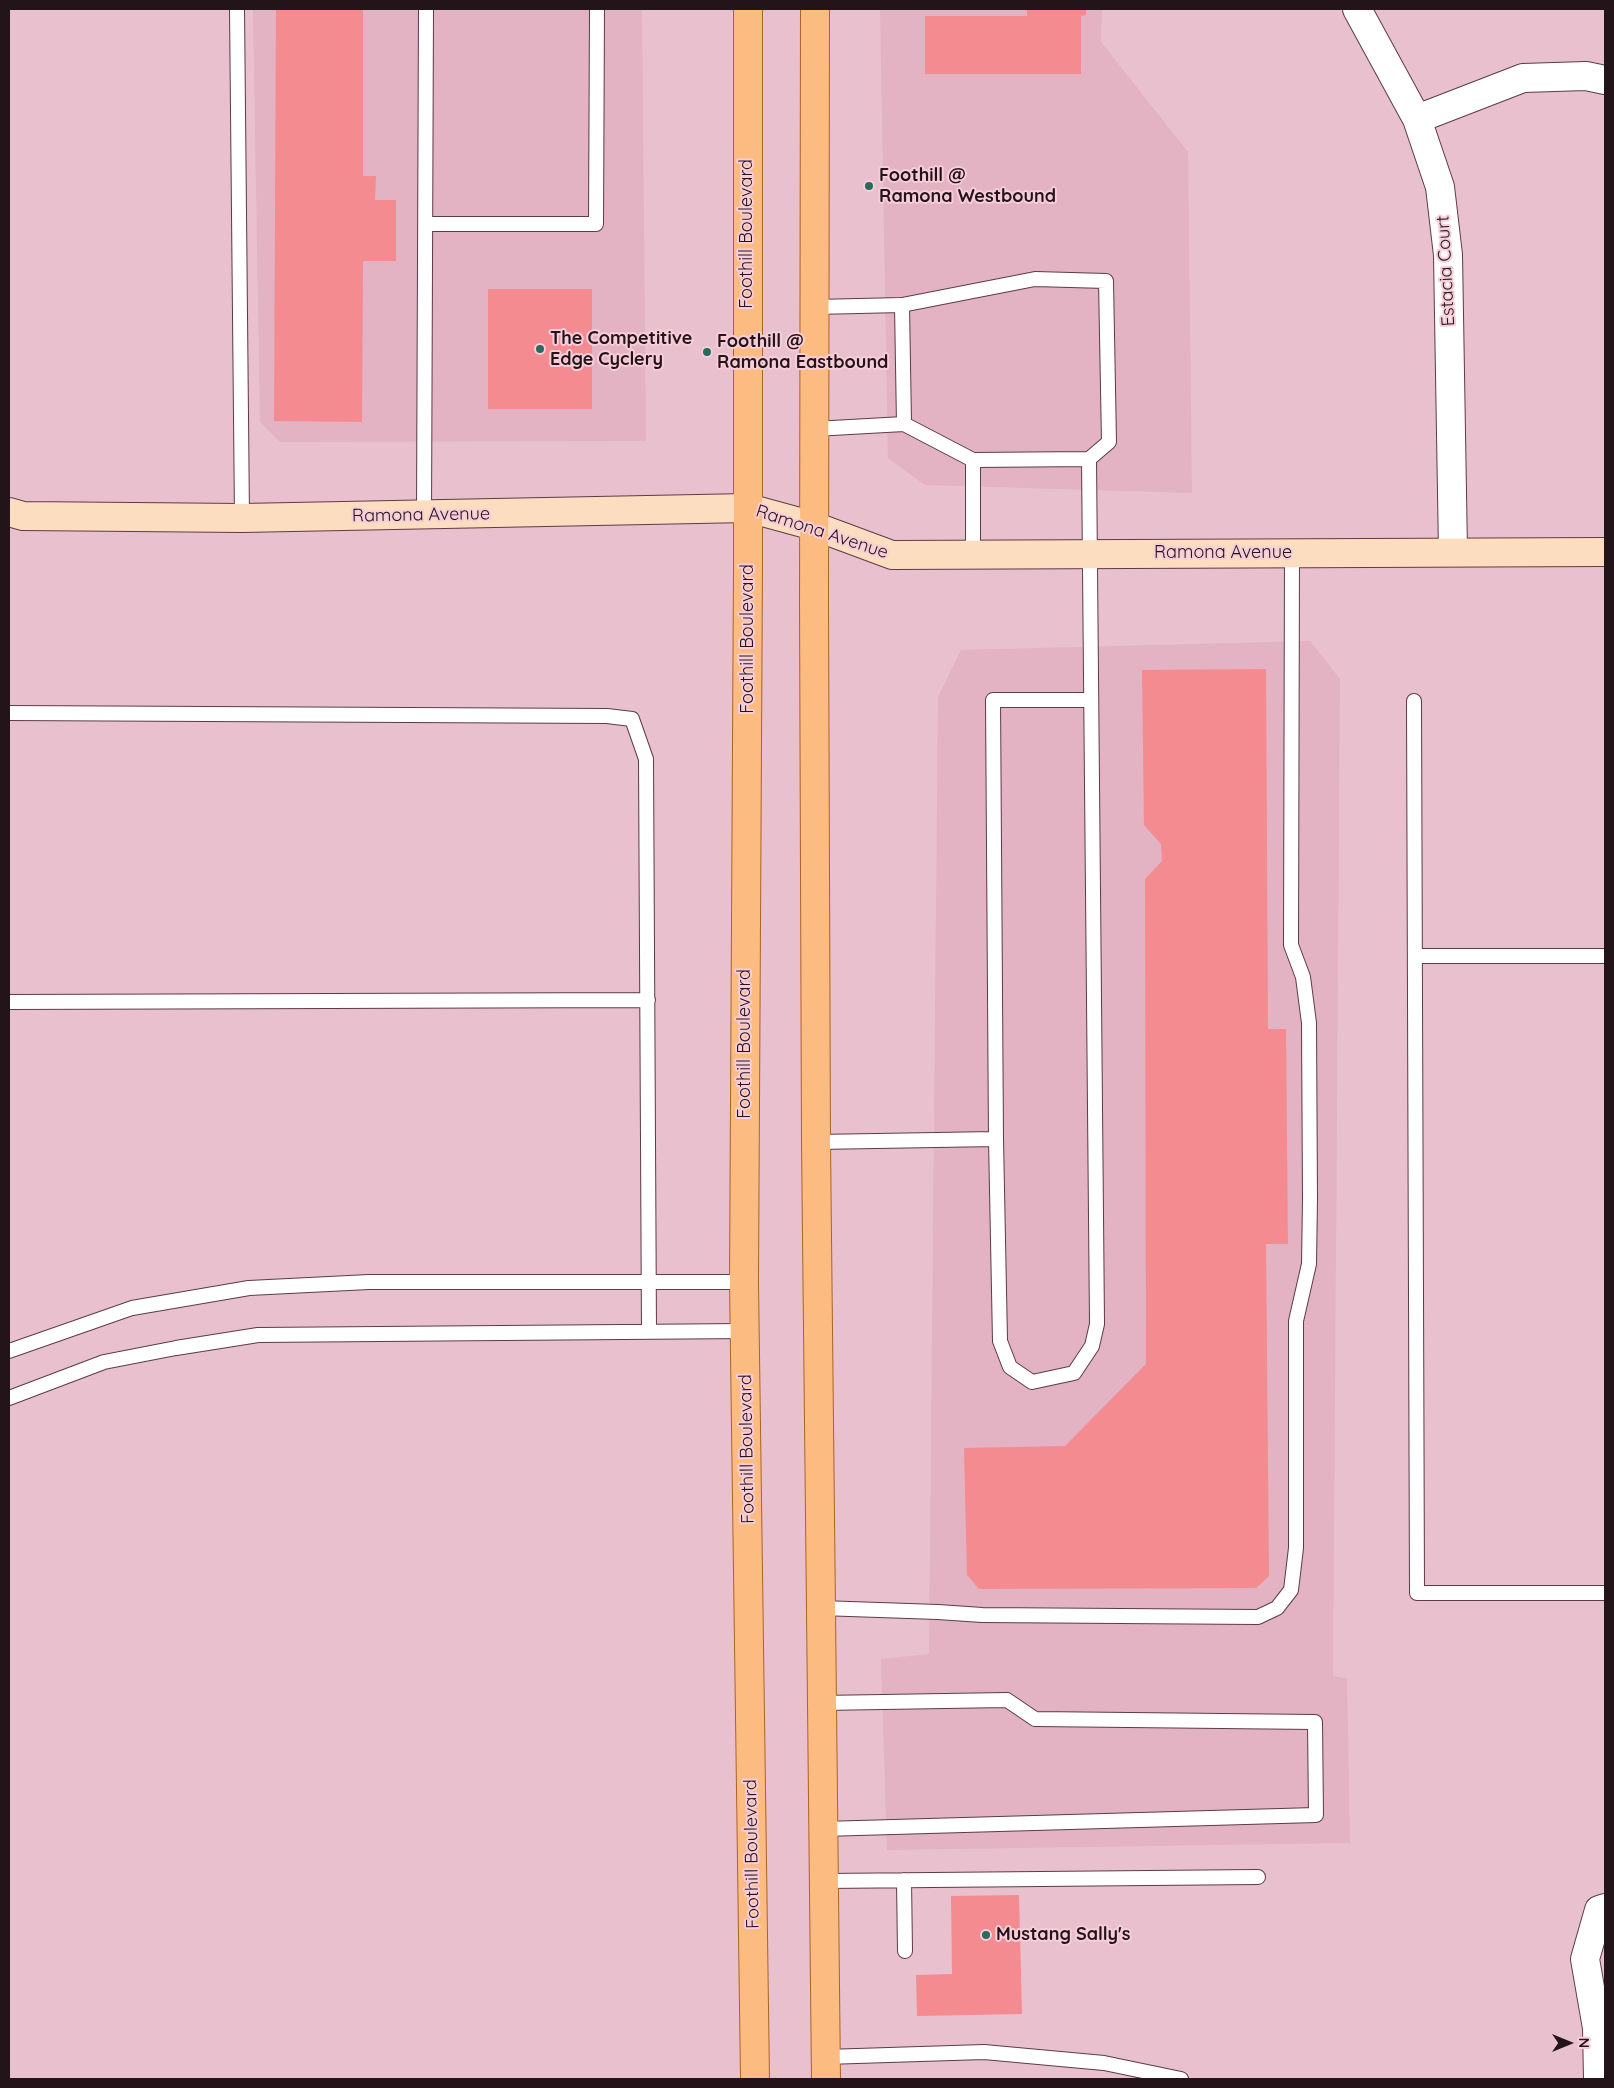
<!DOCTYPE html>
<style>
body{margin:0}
#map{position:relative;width:1614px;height:2088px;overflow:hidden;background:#e9c0cd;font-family:Quicksand,sans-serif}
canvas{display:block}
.frame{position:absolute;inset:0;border:10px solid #231419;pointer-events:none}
.north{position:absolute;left:1544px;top:2018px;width:50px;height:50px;-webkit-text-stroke:4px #f7cdda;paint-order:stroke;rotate:90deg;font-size:14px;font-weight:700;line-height:20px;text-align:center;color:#231419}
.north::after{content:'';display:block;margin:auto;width:18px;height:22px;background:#231419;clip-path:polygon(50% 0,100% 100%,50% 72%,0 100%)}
</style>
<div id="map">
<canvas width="1614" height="2088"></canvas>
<div class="frame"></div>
<div class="north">N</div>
</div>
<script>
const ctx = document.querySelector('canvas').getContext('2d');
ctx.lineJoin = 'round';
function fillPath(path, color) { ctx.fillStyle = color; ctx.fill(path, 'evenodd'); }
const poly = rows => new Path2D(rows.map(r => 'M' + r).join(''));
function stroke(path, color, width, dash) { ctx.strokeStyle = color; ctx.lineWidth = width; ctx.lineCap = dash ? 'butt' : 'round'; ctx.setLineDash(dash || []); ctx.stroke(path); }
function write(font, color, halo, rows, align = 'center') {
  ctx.font = font + ' Quicksand,sans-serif'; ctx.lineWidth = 4; ctx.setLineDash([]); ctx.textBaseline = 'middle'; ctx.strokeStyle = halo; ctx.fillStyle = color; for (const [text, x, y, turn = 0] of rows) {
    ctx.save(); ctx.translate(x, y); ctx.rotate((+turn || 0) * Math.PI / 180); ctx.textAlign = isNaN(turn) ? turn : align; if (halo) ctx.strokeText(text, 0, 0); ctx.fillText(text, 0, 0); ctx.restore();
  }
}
const built = poly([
 [253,9,642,9,646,441,280,442,260,422],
 [880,9,1102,9,1101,42,1188,152,1192,493,925,485,888,458],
 [1310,641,1340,679,1333,1676,1347,1679,1350,1843,887,1850,881,1659,929,1654,938,697,961,650]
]);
const building = poly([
 [276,9,363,9,363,176,376,176,375,200,396,200,396,261,363,261,362,422,274,421],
 [1027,9,1086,9,1086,15,1081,16,1081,74,925,74,925,16,1027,16],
 [488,289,592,289,592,409,488,409],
 [1266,669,1268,1029,1286,1029,1288,1244,1266,1244,1269,1576,1256,1588,979,1589,967,1575,964,1448,1065,1446,1146,1364,1145,879,1162,861,1161,844,1144,825,1142,670],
 [1019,1895,1022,2014,917,2016,916,1975,952,1974,951,1896]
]);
const lane = poly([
 [237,9,242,518],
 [426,224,596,224,597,9],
 [902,305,1035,279,1106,281,1109,442,1089,459],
 [815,307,902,305,904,424],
 [814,429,904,424,973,460,1089,459,1097,1324,1092,1346,1074,1373,1032,1382,1010,1367,1000,1341,996,1139,816,1142],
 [973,460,973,555],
 [424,515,426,9],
 [1414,701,1417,1593,1605,1593],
 [9,713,607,716,632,719,646,759,649,1332],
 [1415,956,1605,956],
 [9,1002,648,1000],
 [996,1139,993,700,1091,700],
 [9,1351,132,1308,249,1288,369,1282,744,1282],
 [9,1398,104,1362,176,1348,258,1335,745,1331],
 [820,1608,938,1612,982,1615,1258,1617,1277,1608,1291,1590,1296,1548,1296,1321,1309,1264,1310,1199,1309,1023,1303,977,1291,945,1292,553],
 [821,1703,1007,1700,1035,1719,1315,1722,1316,1815,823,1829],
 [904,1880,905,1951],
 [824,1881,1258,1877],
 [825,2057,984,2052,1104,2063,1181,2079]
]);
const street = poly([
 [1357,9,1417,119,1440,187,1448,255,1453,552],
 [1417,119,1523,78,1586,76,1605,80],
 [1598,2079,1597,2028,1585,1959,1599,1910,1605,1908]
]);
const secondary = poly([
 [9,512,23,516,242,518,748,508,814,526,892,555,1605,552]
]);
const primary = poly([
 [748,9,748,566,744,1282,755,2079],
 [815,9,814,603,816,1142,826,2079]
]);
const markers = [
 [869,186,5,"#276b5d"],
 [540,349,5,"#276b5d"],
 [707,352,5,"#276b5d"],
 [986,1935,5,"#276b5d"]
];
const poiNames = [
 ["Foothill @",879,176],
 ["Ramona Westbound",879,197],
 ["The Competitive",550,339],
 ["Edge Cyclery",550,360],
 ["Foothill @",717,342],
 ["Ramona Eastbound",717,363],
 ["Mustang Sally's",996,1935]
];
const streetNames = [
 ["Foothill Boulevard",747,234,-90],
 ["Estacia Court",1446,271,-93],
 ["Ramona Avenue",421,515,-1],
 ["Ramona Avenue",822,532,18],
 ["Ramona Avenue",1223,553],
 ["Foothill Boulevard",748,639,-90],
 ["Foothill Boulevard",745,1044,-90],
 ["Foothill Boulevard",747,1449,-91],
 ["Foothill Boulevard",752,1854,-91]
];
fillPath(built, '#e3b2c3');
fillPath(building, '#f48b91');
stroke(lane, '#5d3b47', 16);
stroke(street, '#5d3b47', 30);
stroke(secondary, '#5d3b47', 30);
stroke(primary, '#ad6326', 30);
stroke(lane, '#fff', 14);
stroke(street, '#fff', 28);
stroke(secondary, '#fdddc0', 28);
stroke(primary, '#fbbb81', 28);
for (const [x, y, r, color] of markers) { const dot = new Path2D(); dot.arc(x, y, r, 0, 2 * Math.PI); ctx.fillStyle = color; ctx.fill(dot); stroke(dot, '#f7cdda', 2); }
write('bold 18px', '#231419', '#f7cdda', poiNames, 'left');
write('18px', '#231419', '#f7cdda', streetNames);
</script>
